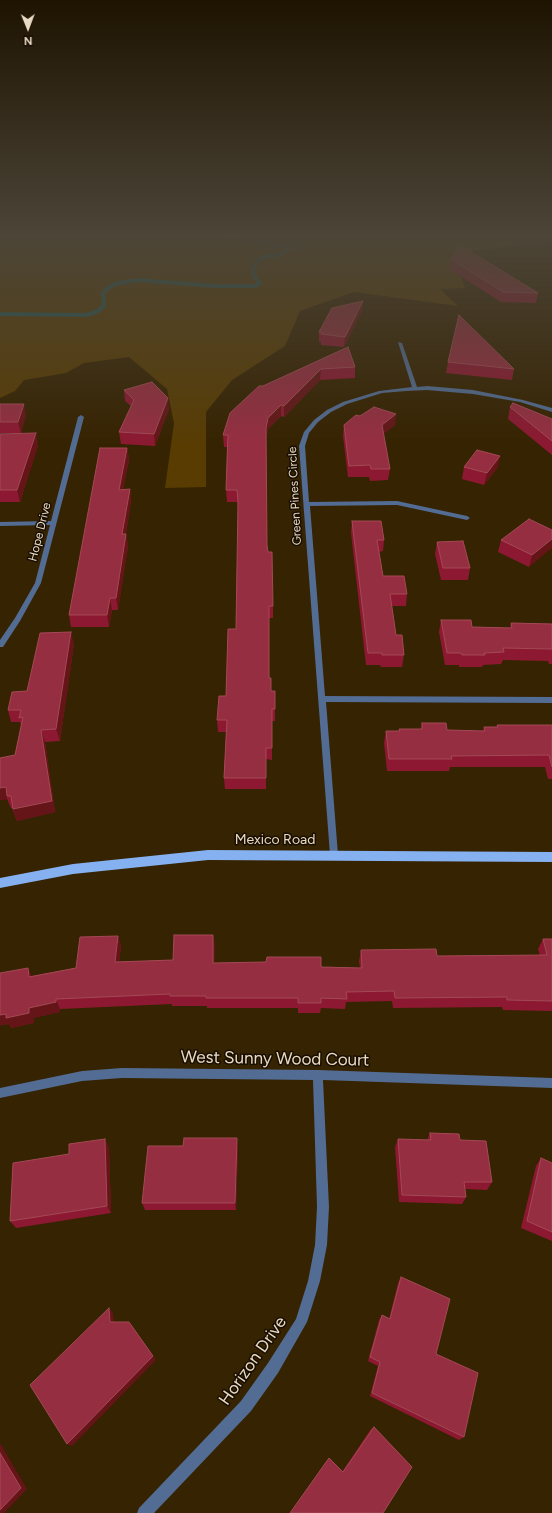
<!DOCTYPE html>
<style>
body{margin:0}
#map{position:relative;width:552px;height:1513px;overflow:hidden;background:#362301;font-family:Figtree,sans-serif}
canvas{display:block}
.north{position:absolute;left:8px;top:8px;width:40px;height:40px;-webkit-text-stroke:3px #180e01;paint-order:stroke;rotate:179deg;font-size:11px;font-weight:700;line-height:16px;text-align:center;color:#e9dac4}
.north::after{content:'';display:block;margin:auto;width:14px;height:18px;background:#e9dac4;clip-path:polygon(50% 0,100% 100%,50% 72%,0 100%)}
</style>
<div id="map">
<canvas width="552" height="1513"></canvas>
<div class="north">N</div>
</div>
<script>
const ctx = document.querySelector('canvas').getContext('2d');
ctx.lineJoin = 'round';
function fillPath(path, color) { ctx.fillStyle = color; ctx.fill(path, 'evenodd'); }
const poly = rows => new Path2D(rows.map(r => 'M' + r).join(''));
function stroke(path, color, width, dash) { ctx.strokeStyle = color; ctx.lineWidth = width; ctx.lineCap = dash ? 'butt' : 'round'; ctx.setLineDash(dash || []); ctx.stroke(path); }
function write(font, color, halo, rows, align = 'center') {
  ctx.font = font + ' Figtree,sans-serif'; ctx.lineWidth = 3; ctx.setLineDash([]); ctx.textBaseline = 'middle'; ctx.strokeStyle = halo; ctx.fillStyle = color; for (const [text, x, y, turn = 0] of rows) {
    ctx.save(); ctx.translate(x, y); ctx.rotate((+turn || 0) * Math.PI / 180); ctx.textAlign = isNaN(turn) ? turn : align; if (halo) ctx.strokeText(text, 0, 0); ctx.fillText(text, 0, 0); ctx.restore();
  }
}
const green = poly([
 [0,235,527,235,551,240,460,253,455,260,465,288,440,289,458,306,354,292,300,311,285,346,232,380,206,412,206,487,165,488,174,423,167,389,129,357,84,363,66,373,24,380,15,391,0,398]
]);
const stream = poly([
 [211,235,253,240,289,248],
 [0,314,87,315,98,311,104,306,103,293,108,288,115,284,137,280,216,286,256,286,260,283,254,276,253,271,257,261,260,258,282,254,300,239]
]);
const street = poly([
 [398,342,402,343,417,387,427,386,473,390,523,400,552,408,552,412,520,402,473,394,427,390,406,391,382,393,347,404,331,412,318,422,309,433,305,446,309,502,397,501,467,516,470,518,467,520,397,505,310,506,325,696,552,697,552,703,326,702,338,855,337,858,334,859,331,858,330,855,299,446,304,432,314,420,327,410,343,402,379,391,412,387,398,342],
 [81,415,84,417,41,583,20,621,3,647,0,647,0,640,15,618,35,583,50,525,0,526,0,522,51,521,78,417,81,415],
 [122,1068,318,1070,552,1078,552,1088,323,1080,329,1207,327,1245,320,1281,307,1322,278,1373,251,1411,154,1513,137,1513,139,1508,241,1401,268,1363,296,1319,308,1281,315,1245,317,1207,313,1080,122,1078,82,1081,0,1098,0,1088,82,1071,122,1068]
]);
const primary = poly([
 [208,850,552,852,552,862,208,860,73,874,0,888,0,878,73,864,208,850]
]);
const wall = poly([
 [451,259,538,293,536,303,501,302,449,269],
 [363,301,362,311,344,347,321,345,321,342,319,342,319,332],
 [348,347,355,367,355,378,320,380,284,417,281,416,268,429,266,440,267,545,273,606,273,618,269,618,269,678,271,691,275,691,275,721,272,721,272,760,266,759,266,789,225,789,224,778,226,732,218,732,217,720,226,696,236,629,238,508,237,502,227,502,226,490,227,447,224,447,223,435,263,386],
 [448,362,514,369,512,380,446,373],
 [124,390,169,409,155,446,121,444,119,432,131,406,125,401],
 [0,404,26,415,21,433,0,433],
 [510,407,552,419,552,455,508,419],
 [344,425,395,425,383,434,390,469,388,480,370,481,369,477,348,477,343,436],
 [0,434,38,445,20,502,0,502],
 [127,448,129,459,123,490,130,489,131,501,126,534,128,546,118,610,112,610,109,627,71,627,69,615],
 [464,467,498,467,484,485,462,479],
 [352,521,384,540,383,551,379,552,383,576,407,594,406,606,392,606,396,635,404,655,402,667,381,667,380,665,366,665,351,533],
 [552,530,529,567,498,552,501,540],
 [437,542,470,568,468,580,441,580,435,554],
 [441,620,472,627,510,628,511,623,552,624,552,664,549,664,548,661,503,660,501,664,483,665,482,667,459,667,459,665,445,665,439,632],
 [74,644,60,741,45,742,55,812,17,821,12,808,11,808,7,799,0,800,15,755,21,725,20,722,11,722,8,710],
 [422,723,447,730,483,731,484,727,497,727,497,725,552,725,552,779,548,779,545,767,450,767,449,771,387,771,384,743,386,731,399,731,399,729,421,729],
 [118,936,121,946,119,962,173,960,215,946,214,963,321,967,360,968,359,961,361,950,437,956,540,955,538,949,543,939,552,939,552,1011,503,1010,502,1007,393,1008,392,1001,346,1002,345,1009,321,1008,320,1013,298,1013,298,1008,207,1008,207,1006,172,1006,172,1004,60,1009,60,1012,33,1018,34,1023,11,1028,9,1024,0,1025,0,973,32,976,76,968],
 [430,1133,460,1140,492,1182,487,1190,465,1189,466,1197,462,1204,399,1202,395,1147,398,1139,427,1140],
 [238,1146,236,1210,145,1210,142,1203],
 [109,1147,111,1213,16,1228,10,1221,69,1154],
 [541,1158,552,1163,552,1241,521,1228,536,1166],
 [401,1277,436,1354,464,1437,459,1440,370,1396,378,1366,368,1361,379,1320,382,1315,389,1319,398,1283],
 [374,1427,383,1513,342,1472,371,1429]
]);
const shadedWall = poly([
 [363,301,362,311,344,347,345,337],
 [321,369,320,380,284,417,284,406],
 [168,398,169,409,155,446,154,434],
 [24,404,26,415,21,433,18,422],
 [281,405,281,416,268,429,266,440,266,428,268,418],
 [396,414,395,425,381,436,382,425],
 [36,433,38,445,20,502,17,490],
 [127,448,129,459,121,501,119,490],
 [500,456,498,467,484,485,487,473],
 [130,489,131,501,124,546,122,534],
 [126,534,128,546,118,610,116,598],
 [552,539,552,548,529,567,532,555],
 [110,598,112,610,109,627,107,615],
 [71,632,74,644,60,741,56,729],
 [41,730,45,742,55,812,17,821,13,809],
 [6,787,7,796,7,799,0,800,0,788],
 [213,935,215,946,214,973,213,963],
 [118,936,121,946,118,972,115,962],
 [28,968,33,978,29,977],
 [56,999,60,1009,60,1012,33,1018,34,1023,11,1028,9,1024,0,1025,0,1015,29,1008],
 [237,1138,238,1146,236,1210,235,1203],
 [105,1139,109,1147,111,1213,107,1206],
 [109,1308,113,1313,114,1326,110,1322],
 [129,1322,156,1360,72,1446,67,1444],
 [0,1443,27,1489,4,1513,0,1513]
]);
const building = poly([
 [460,245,538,293,503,292,451,259,460,245],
 [363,301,345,337,321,334,322,332,319,332,332,308,363,301],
 [459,315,514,369,448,362,459,315],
 [348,347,355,367,321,369,284,406,281,405,268,418,266,428,267,545,268,552,272,552,273,606,269,606,269,678,271,678,271,691,275,691,275,709,272,709,272,748,266,748,266,778,224,778,227,720,217,720,219,696,226,696,228,629,236,629,238,502,237,490,226,490,228,435,223,435,230,413,259,386,263,386,348,347],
 [152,382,168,398,154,434,119,432,134,400,124,390,152,382],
 [513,403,552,419,552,441,510,407,513,403],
 [0,404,24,404,18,422,0,422,0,404],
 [374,407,396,414,382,425,390,469,371,469,370,465,349,466,344,425,356,415,360,416,374,407],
 [36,433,17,490,0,490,0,434,36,433],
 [100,448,127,448,119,490,130,489,122,534,126,534,116,598,110,598,107,615,69,615,100,448],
 [477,450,500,456,487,473,464,467,477,450],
 [529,519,552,530,552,539,532,555,501,540,529,519],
 [352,521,381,521,384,540,377,540,383,576,404,576,407,594,390,594,396,635,402,635,404,655,382,655,382,653,368,653,352,521],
 [463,541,470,568,443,568,437,542,463,541],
 [441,620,471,620,472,627,512,628,511,623,552,624,552,649,503,648,504,652,484,653,485,655,462,655,461,653,447,653,441,620],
 [71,632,56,729,41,730,52,801,13,809,11,796,7,796,6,787,0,788,0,758,15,755,23,717,19,718,21,710,8,710,12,692,27,691,40,633,71,632],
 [422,723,446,723,447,730,485,731,484,727,498,727,497,725,552,725,552,767,549,755,451,756,452,759,389,759,386,731,400,731,399,729,422,729,422,723],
 [174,935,213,935,213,963,266,962,267,957,321,957,321,967,362,968,361,950,436,949,437,956,547,955,543,939,552,939,552,1001,507,1000,507,997,395,998,394,991,346,992,347,999,321,998,321,1003,298,1003,298,998,206,998,206,996,170,996,170,994,56,999,56,1002,29,1008,29,1013,6,1018,6,1014,0,1015,0,973,28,968,29,977,76,968,80,937,118,936,115,962,173,960,174,935],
 [430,1133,459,1134,460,1140,486,1141,492,1182,464,1182,466,1197,402,1195,398,1139,431,1140,430,1133],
 [184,1138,237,1138,235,1203,142,1203,148,1146,183,1146,184,1138],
 [105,1139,107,1206,10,1221,13,1163,69,1154,69,1144,105,1139],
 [541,1158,552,1163,552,1232,527,1221,541,1158],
 [401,1277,450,1299,436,1354,478,1373,464,1437,372,1393,380,1362,370,1357,382,1315,390,1319,401,1277],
 [109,1308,110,1322,129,1322,153,1356,67,1444,30,1385,109,1308],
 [374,1427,412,1467,383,1513,290,1513,329,1458,343,1472,374,1427],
 [0,1453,21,1488,0,1510,0,1453]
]);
const farStreetnames = [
 ["Green Pines Circle",295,496,-93],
 ["Hope Drive",40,532,-76]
];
const streetNames = [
 ["Mexico Road",275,840]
];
const nearStreetnames = [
 ["West Sunny Wood Court",275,1059,1],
 ["Horizon Drive",253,1361,-55]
];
fillPath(green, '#583c02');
stroke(stream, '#1f5b5d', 4);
fillPath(street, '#526c93');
fillPath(primary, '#86b1f0');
fillPath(wall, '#8c1931');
fillPath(shadedWall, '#651517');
fillPath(building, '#962e41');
stroke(building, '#a34955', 1);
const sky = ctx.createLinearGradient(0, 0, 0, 446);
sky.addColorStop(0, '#1e1301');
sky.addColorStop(0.53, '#4c4538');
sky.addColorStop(1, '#4c453800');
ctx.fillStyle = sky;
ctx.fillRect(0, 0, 552, 446);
write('12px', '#e9dac4', '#180e01', farStreetnames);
write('14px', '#e9dac4', '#180e01', streetNames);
write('17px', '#e9dac4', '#180e01', nearStreetnames);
</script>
